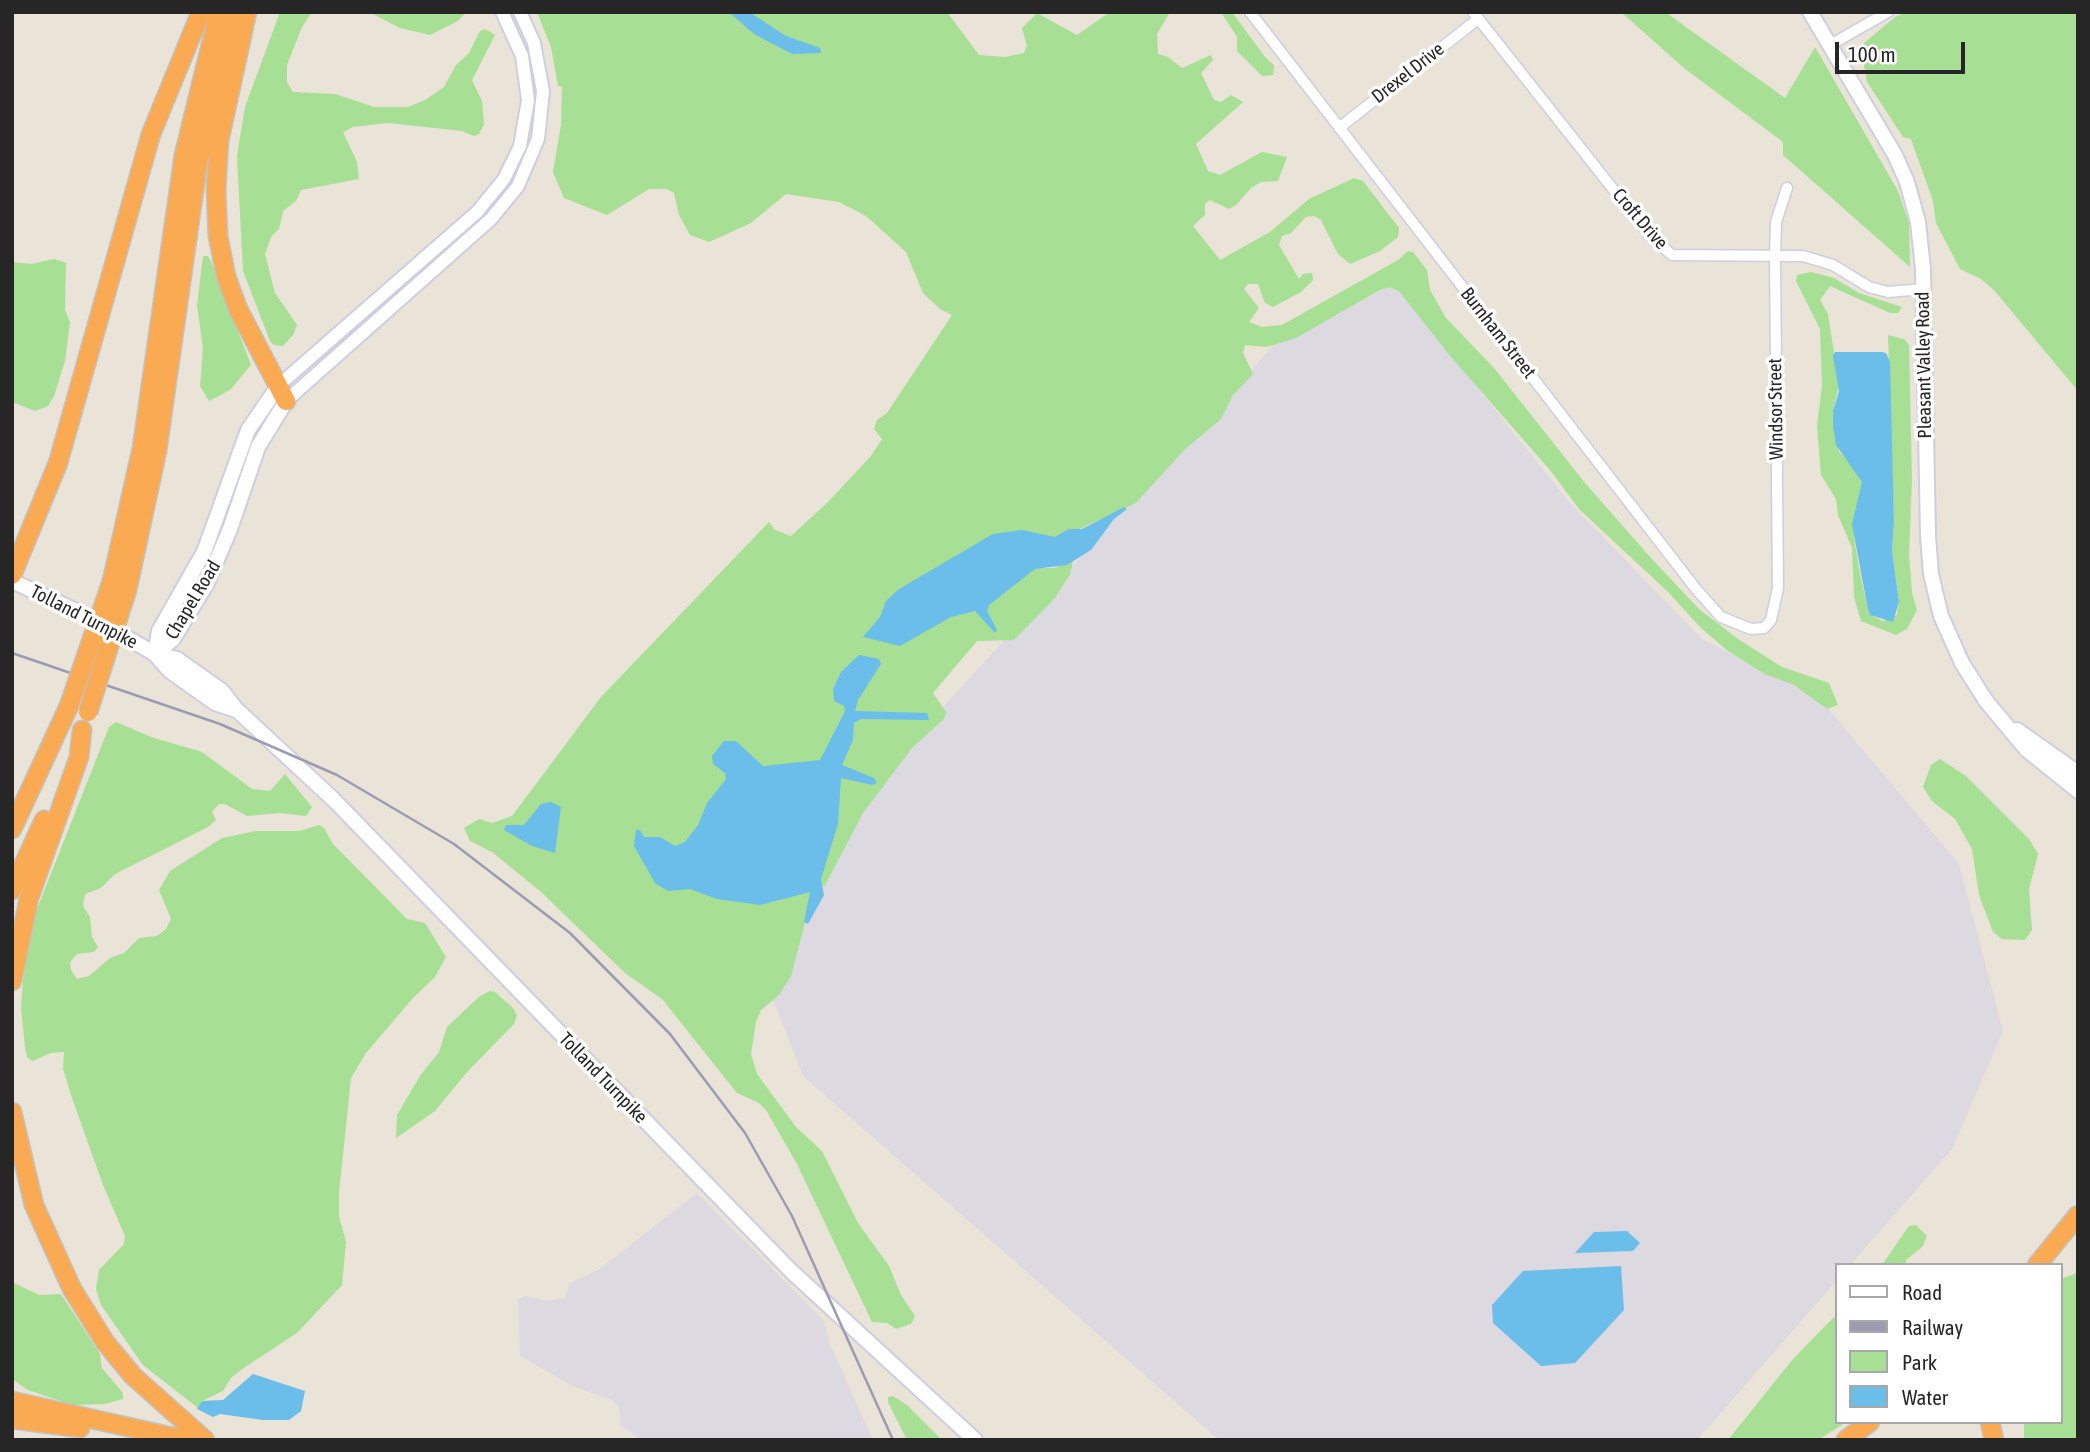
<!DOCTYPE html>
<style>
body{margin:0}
#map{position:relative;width:2090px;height:1452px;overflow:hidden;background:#e9e3d8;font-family:"Asap Condensed",sans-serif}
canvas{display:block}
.frame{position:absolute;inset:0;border:14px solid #262626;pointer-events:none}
.legend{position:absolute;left:1835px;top:1263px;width:228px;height:161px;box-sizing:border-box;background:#fff;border:2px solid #a8a8a8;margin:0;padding:9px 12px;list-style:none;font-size:21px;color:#262626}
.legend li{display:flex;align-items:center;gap:14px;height:35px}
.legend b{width:35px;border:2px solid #a8a8a8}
.scale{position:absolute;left:1835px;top:42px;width:130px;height:32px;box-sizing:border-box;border:4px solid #262626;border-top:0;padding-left:9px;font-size:21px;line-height:24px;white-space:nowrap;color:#262626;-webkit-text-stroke:5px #fff;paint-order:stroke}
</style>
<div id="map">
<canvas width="2090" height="1452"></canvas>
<div class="frame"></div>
<ul class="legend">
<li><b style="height:9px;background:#fff"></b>Road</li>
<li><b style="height:9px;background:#9b9cb1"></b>Railway</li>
<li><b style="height:19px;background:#a7df94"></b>Park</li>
<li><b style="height:19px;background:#6bbdea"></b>Water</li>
</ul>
<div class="scale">100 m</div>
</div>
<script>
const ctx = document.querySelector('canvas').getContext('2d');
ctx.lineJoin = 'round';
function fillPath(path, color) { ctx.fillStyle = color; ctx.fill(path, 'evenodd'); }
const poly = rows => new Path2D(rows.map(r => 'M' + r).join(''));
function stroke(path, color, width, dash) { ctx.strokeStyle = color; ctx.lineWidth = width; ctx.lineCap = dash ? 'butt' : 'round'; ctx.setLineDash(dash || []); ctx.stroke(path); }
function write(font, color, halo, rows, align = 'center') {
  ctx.font = font + ' "Asap Condensed",sans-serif'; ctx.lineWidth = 7; ctx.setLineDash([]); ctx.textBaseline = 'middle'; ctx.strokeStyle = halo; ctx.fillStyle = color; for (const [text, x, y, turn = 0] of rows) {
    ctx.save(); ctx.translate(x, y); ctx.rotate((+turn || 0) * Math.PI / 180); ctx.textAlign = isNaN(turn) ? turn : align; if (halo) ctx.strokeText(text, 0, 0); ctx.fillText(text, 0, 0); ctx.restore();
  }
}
const industrial = poly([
 [1394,284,1570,503,1702,639,1819,698,1959,864,2003,1031,1952,1149,1850,1265,1836,1265,1836,1281,1697,1440,1219,1440,803,1076,773,999,859,799,1272,347],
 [697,1193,824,1321,829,1342,873,1440,640,1440,621,1425,619,1407,612,1400,575,1387,520,1356,518,1299,526,1296,548,1301,565,1298,569,1284,600,1269]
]);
const green = poly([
 [280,12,312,12,302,27,287,65,287,82,293,92,335,94,374,107,408,107,425,100,444,87,456,65,469,53,480,31,485,29,495,35,472,80,482,101,484,124,479,134,474,136,462,131,388,123,353,127,343,132,357,162,359,179,301,190,296,201,283,211,279,229,271,237,265,254,275,293,297,325,293,335,283,346,274,345,270,341,243,271,237,156,245,107],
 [356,12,466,12,458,21,430,35,400,28,373,14],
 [537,12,947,12,979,55,1005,57,1024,53,1027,46,1022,28,1037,13,1077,35,1110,12,1170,12,1157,34,1158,54,1168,57,1182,68,1211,55,1213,60,1201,73,1214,100,1221,102,1231,95,1243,102,1196,144,1208,171,1220,175,1262,152,1287,157,1278,181,1261,182,1251,188,1236,205,1229,209,1210,200,1205,204,1205,215,1193,226,1220,260,1270,232,1309,199,1354,178,1363,181,1399,228,1398,237,1380,251,1350,264,1338,254,1321,220,1314,216,1306,217,1291,233,1282,236,1279,245,1299,279,1303,274,1312,273,1313,280,1301,292,1273,307,1265,303,1258,284,1248,284,1244,289,1259,308,1249,322,1262,327,1282,325,1398,260,1408,251,1413,252,1427,270,1430,290,1446,318,1494,368,1585,483,1651,558,1699,609,1738,639,1782,667,1829,683,1838,705,1827,709,1794,685,1765,674,1728,651,1701,628,1668,592,1579,509,1550,470,1451,357,1399,291,1390,287,1380,290,1296,338,1267,347,1245,345,1243,353,1253,374,1233,395,1221,419,1184,450,1136,503,1077,530,1039,568,1054,568,1073,561,1070,574,1055,598,1014,640,977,641,933,693,946,712,944,719,912,748,863,813,824,887,821,882,809,908,791,976,779,995,761,1010,756,1022,751,1054,757,1074,796,1127,822,1151,858,1223,889,1266,901,1295,915,1316,911,1324,896,1329,887,1323,872,1322,797,1164,766,1110,759,1103,737,1093,662,999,625,973,540,891,492,852,470,841,464,828,479,819,492,823,512,816,601,697,769,522,775,530,791,536,828,502,871,456,882,439,874,429,877,420,887,413,952,315,940,309,923,293,906,252,866,216,839,202,786,194,751,223,709,242,690,235,679,215,674,193,667,189,649,189,607,215,564,198,553,172,561,125,562,87,558,86,551,47],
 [1221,12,1232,12,1265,57,1274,65,1273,75,1262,76,1237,51,1237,37],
 [1621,12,1665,12,1785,98,1815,47,1898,191,1909,223,1910,267,1783,155,1783,142,1684,68],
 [1908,12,2078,12,2078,391,1994,290,1981,279,1960,269,1936,223,1933,201,1911,139,1903,137,1867,82,1862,54,1864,43,1895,17],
 [203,256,208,256,211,261,251,365,230,390,209,401,200,386,203,348,197,305],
 [54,259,66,263,65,310,70,322,65,361,54,396,48,406,35,411,12,402,12,262,31,264],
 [1811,272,1834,278,1859,293,1902,307,1898,313,1890,313,1830,286,1820,300,1828,314,1839,385,1834,406,1839,451,1859,474,1863,484,1854,538,1860,574,1869,614,1883,621,1897,615,1899,602,1892,551,1894,522,1888,335,1904,339,1909,345,1912,480,1909,554,1912,593,1917,610,1907,629,1896,635,1861,621,1854,597,1852,548,1838,515,1836,499,1821,475,1817,426,1822,386,1820,329,1796,281,1797,275],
 [116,722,151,737,202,752,252,789,270,791,285,774,312,807,306,816,280,813,247,816,225,804,219,804,212,812,216,820,208,827,115,874,101,888,85,894,83,906,90,917,92,937,98,947,94,952,77,954,70,962,71,970,77,979,89,976,110,958,124,953,139,938,157,936,166,929,171,919,159,890,170,871,222,838,256,831,300,831,319,825,324,828,333,844,407,919,425,923,446,957,435,977,413,998,366,1053,351,1078,339,1193,339,1216,346,1242,342,1285,297,1333,245,1367,231,1378,223,1391,202,1401,198,1408,143,1365,101,1305,96,1289,99,1270,124,1244,125,1236,103,1185,71,1095,63,1069,64,1052,51,1053,32,1061,27,1057,25,1047,21,1007,23,980,35,914,109,727],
 [1940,759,1966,776,2029,839,2038,854,2029,889,2032,930,2025,940,2002,939,1993,932,1979,895,1972,849,1955,819,1932,801,1923,787,1931,765],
 [490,991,495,992,513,1008,517,1015,514,1024,468,1071,435,1111,396,1138,397,1115,420,1076,439,1052,447,1027,480,996],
 [1916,1225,1927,1236,1922,1247,1906,1260,1906,1265,1882,1265,1909,1226],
 [2078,1273,2078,1440,2024,1440,2024,1422,2060,1422,2060,1279],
 [12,1282,39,1295,61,1294,100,1354,102,1368,123,1393,123,1399,105,1404,72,1405,28,1390,12,1379],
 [1836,1315,1836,1422,1846,1422,1818,1440,1728,1440,1793,1359],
 [893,1396,907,1405,942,1440,907,1440,888,1402,888,1397]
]);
const water = poly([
 [729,12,749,12,786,36,820,48,821,53,792,54,754,34],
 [1835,352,1882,352,1886,353,1890,362,1894,522,1892,551,1899,602,1893,622,1870,615,1868,610,1852,524,1862,482,1836,445,1833,427,1833,411,1839,391,1833,356],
 [1124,507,1127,509,1114,519,1091,550,1067,565,1035,569,989,605,987,611,997,630,995,633,975,611,951,617,900,646,863,637,880,617,886,601,899,589,993,534,1022,530,1055,537,1069,529,1082,529],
 [859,655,879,659,881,664,858,700,855,711,927,713,929,720,861,719,854,723,853,740,842,765,874,778,877,783,872,785,841,778,838,824,821,879,824,895,808,924,804,922,810,892,760,905,717,899,690,889,668,891,655,883,634,846,636,830,640,830,644,837,660,837,675,846,685,842,698,825,707,803,726,779,725,773,713,764,712,756,724,741,736,741,763,766,820,760,845,711,844,706,834,701,833,689,841,672],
 [551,802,561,807,555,853,532,846,504,830,506,825,524,825,541,804],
 [1627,1231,1640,1243,1633,1251,1575,1253,1594,1232],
 [1621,1266,1624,1310,1575,1363,1541,1366,1493,1323,1492,1305,1523,1271],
 [253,1374,305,1391,301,1411,289,1420,263,1420,220,1414,213,1417,197,1409,202,1401,223,1400]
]);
const minor = poly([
 [1250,12,1696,589,1721,617,1751,629,1764,628,1771,620,1778,588,1775,258,1776,222,1787,188],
 [1473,12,1651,237,1672,255,1803,256,1833,265,1869,287,1888,292,1923,289],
 [1830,45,1888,12],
 [1339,128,1478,19]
]);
const tertiary = poly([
 [279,385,477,212,504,179,520,146,528,100,522,56,502,12],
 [286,401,491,219,518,186,538,139,543,91,534,43,520,12]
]);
const secondary = poly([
 [1810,12,1895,155,1907,182,1918,222,1923,269,1928,536,1931,574,1941,616,1962,663,1986,701,2026,749,2078,791],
 [12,581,100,622,155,654,177,659,222,691,237,710,334,800,791,1271,975,1440],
 [155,654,159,631,204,552,248,430,279,385],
 [155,654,173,639,207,583,230,529,258,447,286,401],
 [155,654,170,671,215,703,236,710],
 [2017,730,2078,773]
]);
const motorway = poly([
 [247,12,219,141,216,190,218,236,226,276,238,309,286,401],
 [12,575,58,463,151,134,201,12],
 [112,581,142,448,184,155,219,12],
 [127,590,157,451,198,162,234,12],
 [12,829,69,706],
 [12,890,44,820],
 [12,981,29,898,79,757,82,730],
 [12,1112,34,1205,72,1289,105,1342,133,1376,205,1440],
 [2037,1265,2078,1215],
 [12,1401,186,1440],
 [12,1419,80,1428],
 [1990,1422,1994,1440],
 [1846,1440,1870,1422]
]);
const rail = poly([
 [12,653,220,724,337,775,454,844,570,933,670,1034,745,1133,792,1216,893,1440]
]);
const motorwayBridge = poly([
 [69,706,112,581],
 [88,712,127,590]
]);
const streetNames = [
 ["Drexel Drive",1408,73,-38],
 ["Croft Drive",1640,219,49],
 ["Burnham Street",1498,333,52],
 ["Pleasant Valley Road",1924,365,-91],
 ["Windsor Street",1776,409,-91],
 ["Chapel Road",193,600,-59],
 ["Tolland Turnpike",84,617,27],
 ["Tolland Turnpike",603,1078,46]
];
fillPath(industrial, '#dcd9e1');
fillPath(green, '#a7df94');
fillPath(water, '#6bbdea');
stroke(minor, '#cdcfe0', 13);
stroke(tertiary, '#cdcfe0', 16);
stroke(secondary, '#cdcfe0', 18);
stroke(motorway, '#c2c2c2', 21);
stroke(minor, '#fff', 10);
stroke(tertiary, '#fff', 12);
stroke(secondary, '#fff', 14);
stroke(motorway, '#faaa52', 18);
stroke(rail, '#9b9cb1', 2.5);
stroke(motorwayBridge, '#c2c2c2', 21, []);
stroke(motorwayBridge, '#faaa52', 18);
write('19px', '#262626', '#fff', streetNames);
</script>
